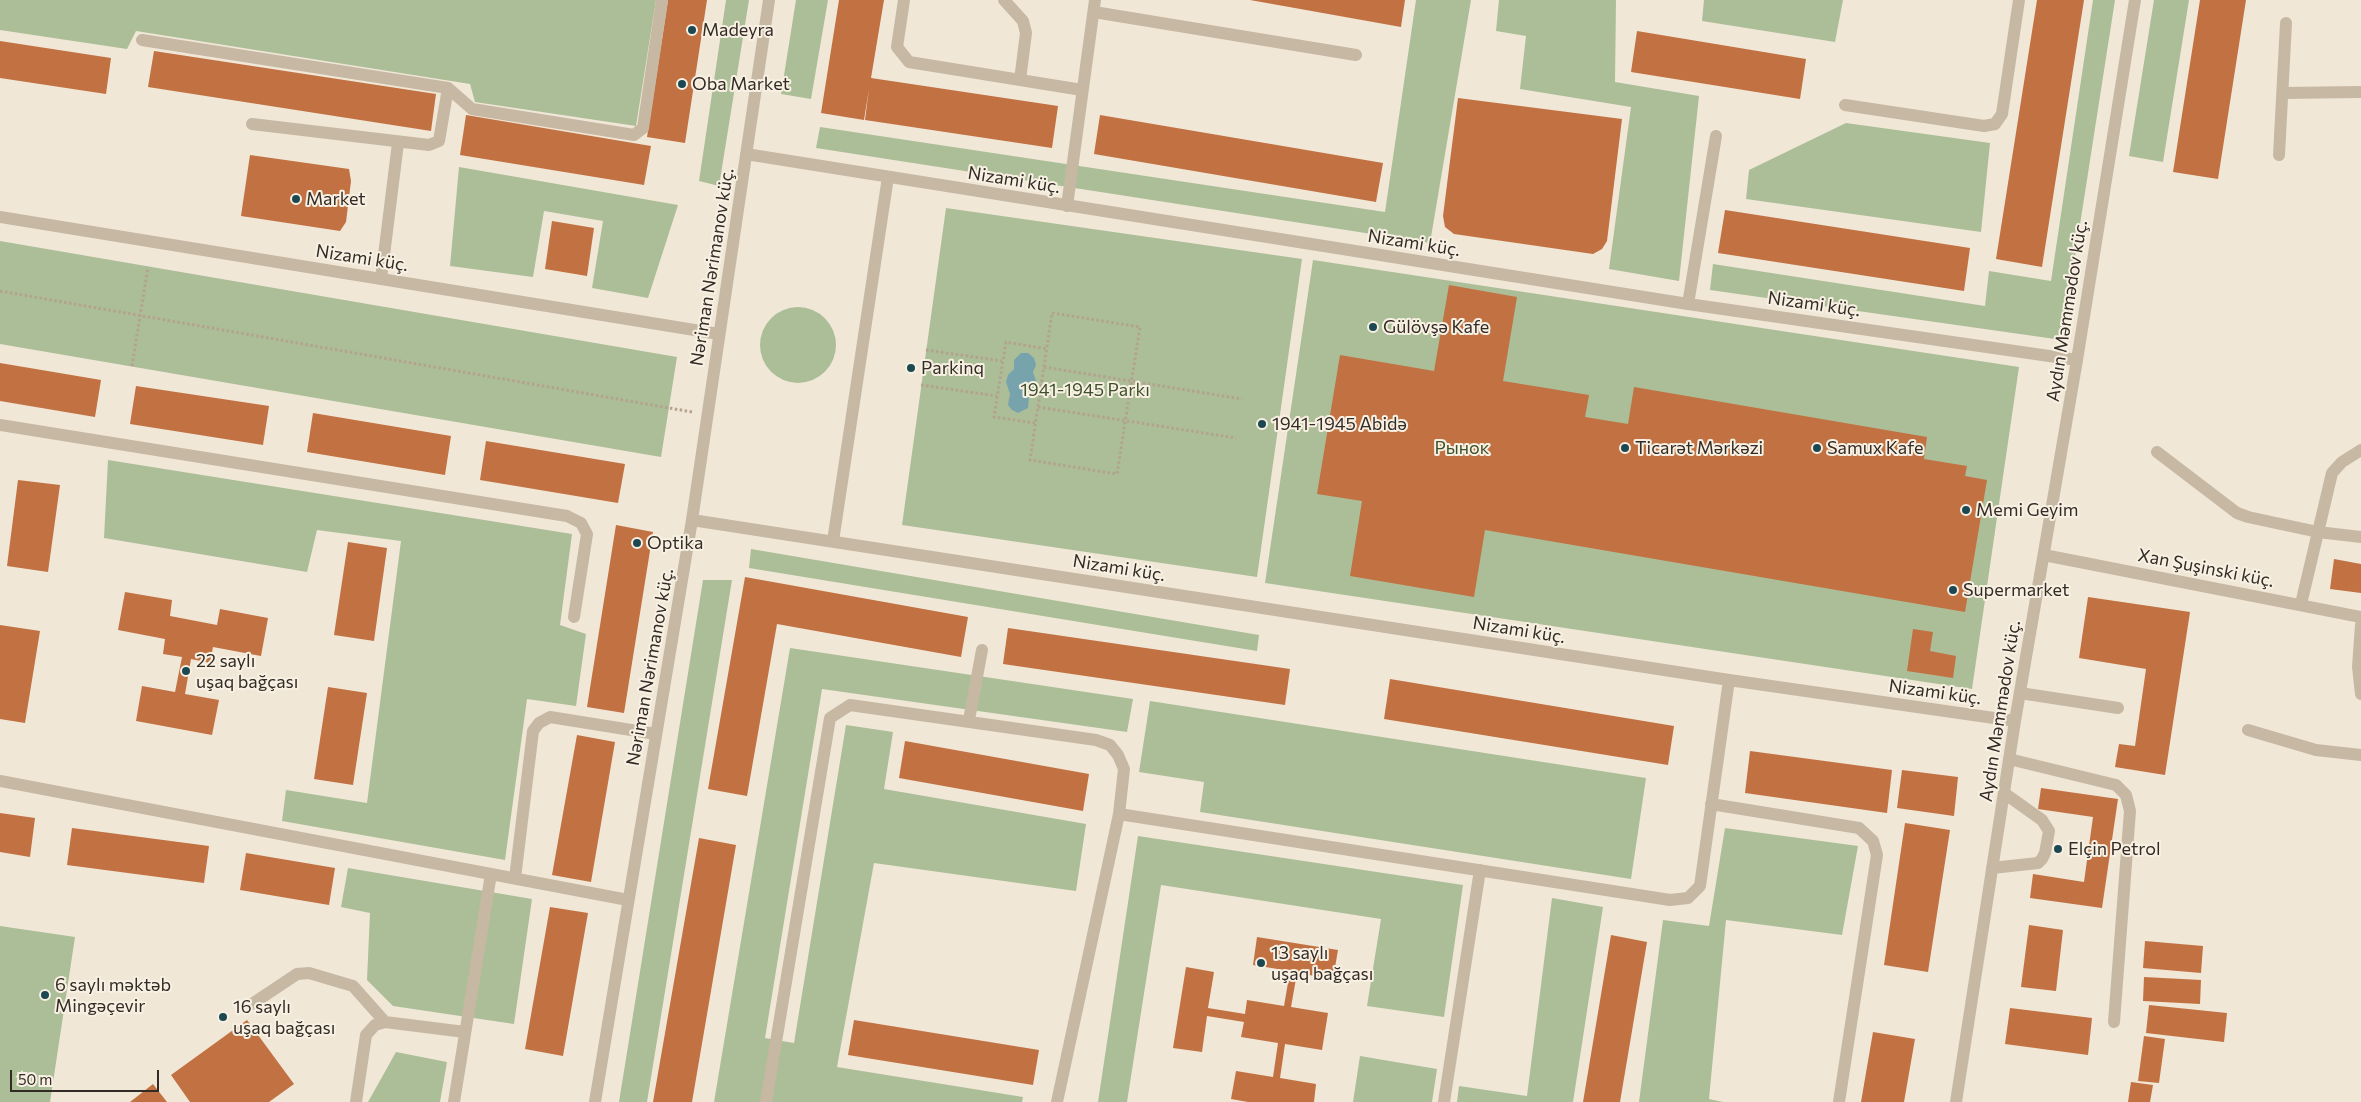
<!DOCTYPE html>
<meta charset="utf-8">
<style>
body{margin:0}
#map{position:relative;width:2361px;height:1102px;overflow:hidden;background:#f0e7d7;font-family:Commissioner,sans-serif}
canvas{display:block}
.scale{position:absolute;left:10px;top:1070px;width:149px;height:22px;box-sizing:border-box;border:2px solid #332b25;border-top:0;padding-left:6px;font-size:15px;line-height:18px;white-space:nowrap;color:#332b25;-webkit-text-stroke:4px #f8f1e3;paint-order:stroke}
</style>
<div id="map">
<canvas width="2361" height="1102"></canvas>
<div class="scale">50 m</div>
</div>
<script>
const ctx = document.querySelector('canvas').getContext('2d');
ctx.lineJoin = 'round';
function fillPath(path, color) { ctx.fillStyle = color; ctx.fill(path, 'evenodd'); }
const poly = rows => new Path2D(rows.map(r => 'M' + r).join(''));
function stroke(path, color, width, dash) { ctx.strokeStyle = color; ctx.lineWidth = width; ctx.lineCap = dash ? 'butt' : 'round'; ctx.setLineDash(dash || []); ctx.stroke(path); }
function write(font, color, halo, rows, align = 'center') {
  ctx.font = font + ' Commissioner,sans-serif'; ctx.lineWidth = 4; ctx.setLineDash([]); ctx.textBaseline = 'middle'; ctx.strokeStyle = halo; ctx.fillStyle = color; for (const [text, x, y, turn = 0] of rows) {
    ctx.save(); ctx.translate(x, y); ctx.rotate((+turn || 0) * Math.PI / 180); ctx.textAlign = isNaN(turn) ? turn : align; if (halo) ctx.strokeText(text, 0, 0); ctx.fillText(text, 0, 0); ctx.restore();
  }
}
const green = poly([
 [0,0,656,0,636,126,475,102,470,84,136,31,127,49,0,30],
 [726,0,749,0,719,186,699,181],
 [796,0,828,0,811,99,781,94],
 [1416,0,1471,0,1430,243,816,148,820,127,1385,212],
 [1499,0,1616,0,1615,82,1699,96,1679,281,1609,269,1631,107,1520,89,1526,36,1496,31],
 [1704,0,1843,0,1835,42,1702,21],
 [2093,0,2115,0,2062,340,1710,290,1713,264,1985,306,1989,271,2051,281],
 [2154,0,2189,0,2163,162,2129,156],
 [1846,123,1990,143,1981,232,1746,199,1749,170],
 [459,167,678,205,648,298,592,288,603,221,544,211,533,277,450,266],
 [946,208,1302,259,1257,577,902,525],
 [0,241,677,357,661,457,0,344],
 [1313,260,2019,367,1972,689,1265,583],
 '760 345a38 38 0 1 1 76 0a38 38 0 1 1-76 0Z',
 [108,460,572,534,560,625,586,634,576,706,527,699,505,860,282,821,286,790,367,803,401,541,317,530,307,572,104,538],
 [751,549,1259,635,1257,651,749,568],
 [703,580,732,580,647,1102,619,1102],
 [790,648,1133,699,1127,732,822,689,765,1038,794,1043,846,725,893,732,884,789,1086,824,1076,891,874,863,837,1067,1023,1097,1022,1102,714,1102],
 [1150,701,1646,778,1631,879,1200,812,1204,782,1139,772],
 [1725,828,1858,846,1842,935,1726,920,1709,1099,1723,1102,1639,1102,1663,920,1709,926],
 [1138,836,1463,885,1444,1017,1367,1006,1381,919,1161,885,1127,1102,1098,1102],
 [348,868,532,899,514,1024,393,1006,367,980,370,913,341,907],
 [1552,898,1603,907,1573,1102,1457,1102,1459,1086,1527,1096],
 [0,926,75,937,50,1102,0,1102],
 [396,1052,447,1062,440,1102,368,1102],
 [1360,1056,1437,1069,1432,1102,1353,1102]
]);
const water = poly([
 [1021,353,1028,353,1034,358,1036,365,1033,372,1037,384,1036,390,1029,397,1028,408,1018,413,1012,410,1008,405,1010,394,1006,382,1008,375,1014,369,1014,360]
]);
const building = poly([
 [668,0,707,0,685,143,647,137],
 [839,0,884,0,871,78,1058,106,1052,148,865,120,869,89,864,120,821,113],
 [1250,0,1405,0,1401,27],
 [2037,0,2084,0,2042,267,1996,259],
 [2200,0,2246,0,2218,179,2173,172],
 [1637,31,1806,59,1800,99,1631,72],
 [0,41,111,58,106,94,0,78],
 [154,51,436,94,431,131,148,87],
 [1458,98,1622,119,1607,241,1602,249,1593,254,1454,234,1445,227,1443,216],
 [466,115,651,146,644,185,460,155],
 [1100,115,1383,163,1376,202,1094,154],
 [250,155,349,169,351,181,346,222,340,231,241,216],
 [1725,210,1970,248,1964,291,1718,253],
 [552,221,594,228,587,276,545,269],
 [1449,285,1517,297,1503,381,1589,395,1585,417,1628,424,1634,387,1927,437,1924,459,1967,466,1965,476,1987,480,1965,612,1485,530,1474,597,1350,576,1362,501,1317,494,1340,355,1434,371],
 [0,363,101,380,95,417,0,401],
 [136,386,269,406,263,445,130,424],
 [313,413,451,436,445,475,307,452],
 [486,441,625,464,618,503,480,480],
 [18,480,60,485,48,572,7,566],
 [616,525,653,532,624,713,587,707],
 [348,542,387,548,374,641,334,635],
 [2334,559,2361,564,2361,593,2330,589],
 [745,577,968,617,961,657,777,624,747,796,708,789],
 [125,592,172,600,170,616,217,625,220,609,268,618,261,656,213,647,210,663,191,659,185,694,219,700,212,735,136,721,142,686,175,692,182,657,163,654,165,639,118,630],
 [2088,597,2190,612,2165,775,2115,767,2119,744,2135,746,2146,669,2079,658],
 [0,625,40,631,25,723,0,719],
 [1008,628,1290,669,1285,705,1003,664],
 [1913,629,1933,632,1930,651,1956,656,1953,678,1907,671],
 [1390,679,1674,726,1668,765,1384,719],
 [328,687,367,693,353,785,314,779],
 [577,735,615,742,591,882,552,875],
 [905,741,1089,774,1083,811,899,778],
 [1750,751,1892,770,1887,813,1745,793],
 [1902,770,1958,777,1954,816,1897,808],
 [2041,788,2118,799,2102,908,2030,898,2033,874,2084,882,2093,817,2038,809],
 [0,813,35,818,30,857,0,852],
 [1905,823,1950,830,1928,972,1884,965],
 [72,828,209,846,204,883,67,865],
 [699,838,736,845,692,1102,653,1102],
 [246,853,335,868,329,905,240,890],
 [550,907,588,913,563,1056,525,1049],
 [2029,925,2063,930,2056,991,2021,987],
 [1611,935,1647,942,1620,1102,1583,1102],
 [1257,937,1338,950,1333,979,1297,973,1291,1007,1328,1013,1322,1050,1285,1044,1280,1078,1316,1084,1314,1102,1248,1102,1231,1099,1236,1071,1273,1077,1278,1043,1241,1037,1244,1022,1207,1016,1202,1052,1173,1048,1186,967,1214,972,1208,1008,1245,1014,1247,1000,1284,1006,1290,971,1253,965],
 [2145,941,2203,946,2201,973,2143,968],
 [2144,977,2201,980,2200,1004,2143,1001],
 [2149,1005,2227,1013,2224,1042,2146,1033],
 [2010,1008,2092,1018,2088,1055,2005,1044],
 [247,1020,294,1084,269,1102,190,1102,171,1075],
 [854,1020,1039,1050,1033,1085,848,1055],
 [1873,1032,1915,1039,1904,1102,1861,1102],
 [2144,1036,2165,1039,2159,1083,2138,1081],
 [2131,1082,2153,1085,2150,1102,2128,1102],
 [153,1084,167,1102,130,1102]
]);
const path = poly([
 [0,291,692,412],
 [1052,313,1140,327,1117,474,1030,460,1052,313],
 [926,350,1002,361],
 [132,366,148,267],
 [1044,367,1242,399],
 [921,385,997,396],
 [1038,407,1236,438],
 [1035,423,994,417,1003,361,1006,342,1047,349]
]);
const minor = poly([
 [904,0,897,47,909,62,1082,90],
 [1004,0,1023,21,1026,33,1020,80],
 [1094,12,1356,55],
 [142,40,448,88,472,109,634,135,643,128,662,0],
 [2283,93,2361,92],
 [1845,105,1984,126,1995,124,2002,114,2019,0],
 [252,124,429,145,439,141,448,88],
 [746,154,1688,304,2077,360],
 [2279,155,2286,23],
 [1067,206,1095,0],
 [0,217,719,334],
 [381,279,398,143],
 [1688,304,1716,136],
 [0,425,567,516,581,523,587,534,574,617],
 [2157,452,2237,513,2248,517,2318,532,2361,537],
 [692,520,1729,680,2015,721],
 [833,541,888,177],
 [2044,555,2361,617],
 [2301,604,2332,473,2342,462,2361,450],
 [2361,625,2358,667,2361,694],
 [2020,693,2118,708],
 [969,720,982,650],
 [2248,730,2316,750,2361,755],
 [2009,759,2116,785,2126,795,2130,811,2114,1022],
 [0,781,628,900],
 [1711,804,1859,828,1873,841,1877,855,1839,1102],
 [1119,814,1670,900,1688,898,1700,886,1729,680],
 [1992,868,2038,863,2042,859,2045,853,2049,831,2042,820,2004,793],
 [515,878,533,731,539,723,550,717,656,734],
 [252,1004,297,974,309,973,353,986,385,1022],
 [356,1102,366,1035,375,1025,385,1022,465,1032],
 [454,1102,491,874],
 [595,1102,692,520,769,0],
 [766,1102,830,718,850,705,1096,740,1110,745,1118,755,1124,769,1119,814,1057,1102],
 [1444,1102,1480,870],
 [1956,1102,2015,721,2077,360,2135,0]
]);
const markers = [
 [692,30,5,"#1c4852"],
 [682,84,5,"#1c4852"],
 [296,199,5,"#1c4852"],
 [1373,327,5,"#1c4852"],
 [911,368,5,"#1c4852"],
 [1262,424,5,"#1c4852"],
 [1625,448,5,"#1c4852"],
 [1817,448,5,"#1c4852"],
 [1966,510,5,"#1c4852"],
 [637,543,5,"#1c4852"],
 [1953,590,5,"#1c4852"],
 [186,671,5,"#1c4852"],
 [2058,849,5,"#1c4852"],
 [1261,963,5,"#1c4852"],
 [45,995,5,"#1c4852"],
 [223,1017,5,"#1c4852"]
];
const poiNames = [
 ["Madeyra",702,30],
 ["Oba Market",692,84],
 ["Market",306,199],
 ["Gülövşə Kafe",1383,327],
 ["Parkinq",921,368],
 ["1941-1945 Abidə",1272,424],
 ["Ticarət Mərkəzi",1635,448],
 ["Samux Kafe",1827,448],
 ["Memi Geyim",1976,510],
 ["Optika",647,543],
 ["Supermarket",1963,590],
 ["22 saylı",196,661],
 ["uşaq bağçası",196,682],
 ["Elçin Petrol",2068,849],
 ["13 saylı",1271,953],
 ["uşaq bağçası",1271,974],
 ["6 saylı məktəb",55,985],
 ["Mingəçevir",55,1006],
 ["16 saylı",233,1007],
 ["uşaq bağçası",233,1028]
];
const streetNames = [
 ["Nizami küç.",1014,180,9],
 ["Nizami küç.",1414,243,9],
 ["Nizami küç.",362,258,9],
 ["Nəriman Nərimanov küç.",712,267,-81],
 ["Nizami küç.",1814,304,8],
 ["Aydın Məmmədov küç.",2067,311,-81],
 ["Nizami küç.",1119,568,9],
 ["Xan Şuşinski küç.",2206,568,11],
 ["Nizami küç.",1519,630,9],
 ["Nəriman Nərimanov küç.",650,667,-80],
 ["Nizami küç.",1935,692,8],
 ["Aydın Məmmədov küç.",2000,711,-81]
];
const parkNames = [
 ["1941-1945 Parkı",1085,390],
 ["Рынок",1462,448]
];
fillPath(green, '#acbe98');
fillPath(water, '#77a3ac');
fillPath(building, '#c27142');
stroke(path, '#b3a28e', 3, [2.5, 2.5]);
stroke(minor, '#c7b8a4', 12);
for (const [x, y, r, color] of markers) { const dot = new Path2D(); dot.arc(x, y, r, 0, 2 * Math.PI); ctx.fillStyle = color; ctx.fill(dot); stroke(dot, '#f8f1e3', 2); }
write('18px', '#332b25', '#f8f1e3', poiNames, 'left');
write('18px', '#332b25', '#f8f1e3', streetNames);
write('18px', '#3d502a', '#f8f1e3', parkNames);
</script>
